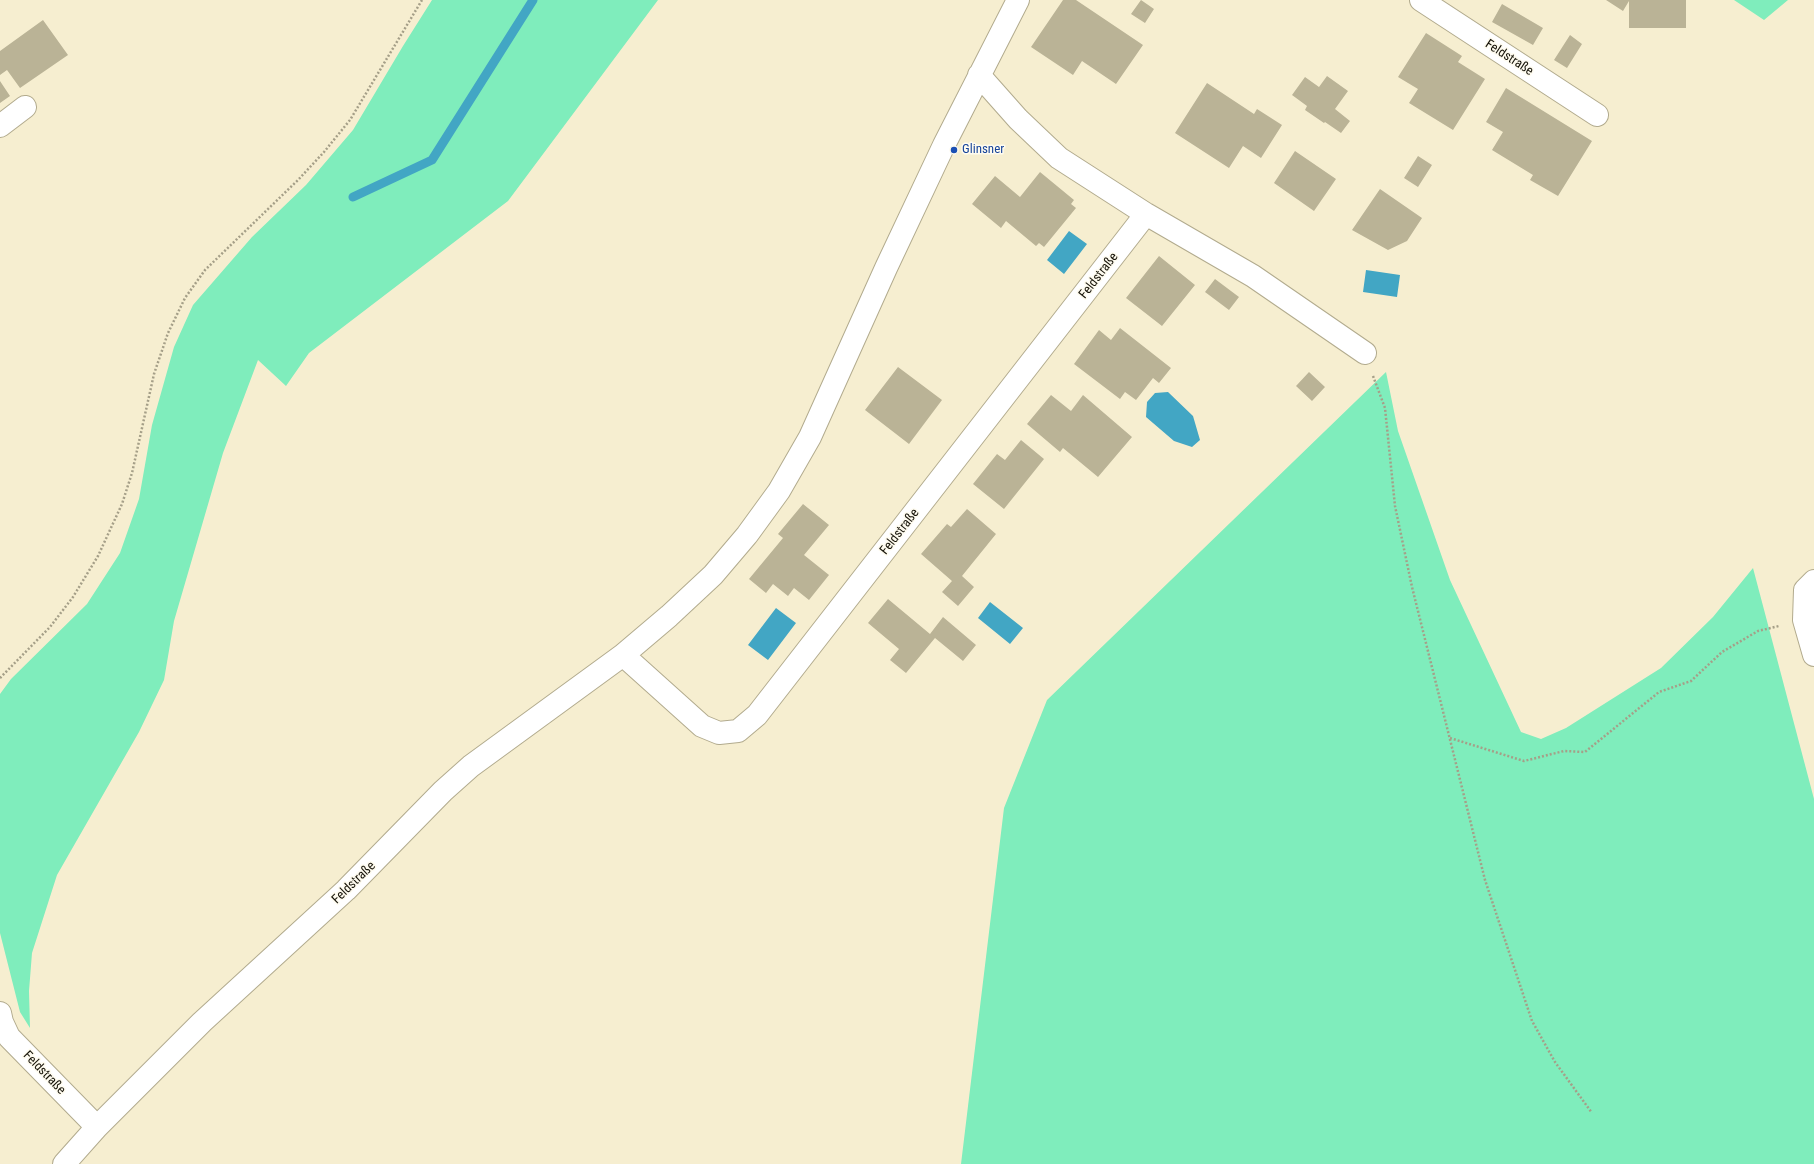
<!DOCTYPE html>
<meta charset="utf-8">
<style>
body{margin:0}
canvas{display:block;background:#f6eed0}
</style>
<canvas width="1814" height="1164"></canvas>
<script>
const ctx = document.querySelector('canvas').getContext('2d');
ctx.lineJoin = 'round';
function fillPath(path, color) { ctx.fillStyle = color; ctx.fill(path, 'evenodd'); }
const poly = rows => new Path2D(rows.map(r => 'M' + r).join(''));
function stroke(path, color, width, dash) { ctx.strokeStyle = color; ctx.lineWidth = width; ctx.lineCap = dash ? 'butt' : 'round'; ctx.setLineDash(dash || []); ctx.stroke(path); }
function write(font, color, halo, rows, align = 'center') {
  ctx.font = font + ' "Roboto Condensed",sans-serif'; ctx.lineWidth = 3; ctx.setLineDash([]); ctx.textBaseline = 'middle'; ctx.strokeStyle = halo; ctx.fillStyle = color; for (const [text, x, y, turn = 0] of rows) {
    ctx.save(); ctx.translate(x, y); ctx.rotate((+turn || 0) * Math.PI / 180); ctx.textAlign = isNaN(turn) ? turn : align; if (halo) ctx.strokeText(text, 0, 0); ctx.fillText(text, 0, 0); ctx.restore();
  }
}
const green = poly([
 [432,0,658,0,508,201,309,353,286,386,258,360,223,453,174,621,164,680,139,732,57,875,32,953,29,991,30,1028,20,1012,0,933,0,694,11,679,87,604,120,553,139,499,152,425,174,347,193,305,252,237,306,185,353,130,403,46],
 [1734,0,1788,0,1764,20],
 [1386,372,1398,431,1450,580,1521,732,1541,739,1566,728,1661,668,1713,617,1753,568,1814,799,1814,1164,961,1164,1004,808,1047,700]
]);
const water = poly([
 [1069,231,1087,244,1064,274,1047,260],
 [1366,270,1400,275,1397,297,1363,292],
 [1168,392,1193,416,1200,440,1192,447,1174,441,1146,417,1147,402,1155,393],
 [990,602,1023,628,1010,644,978,618],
 [776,608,796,623,768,660,748,645]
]);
const stream = poly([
 [353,197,432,160,533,0]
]);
const building = poly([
 [1063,0,1076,0,1143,45,1116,84,1082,61,1073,75,1031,47],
 [1141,0,1154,9,1145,23,1131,14],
 [1606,0,1686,0,1686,28,1629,28,1629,1,1623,11],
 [1502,4,1543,28,1533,45,1492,22],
 [43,20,68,55,20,88,7,70,0,75,0,51],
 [1426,33,1462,56,1458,62,1485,79,1453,130,1409,103,1418,89,1398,77],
 [1570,35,1582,44,1567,68,1554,60],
 [1327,76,1348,91,1335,109,1350,121,1341,133,1325,122,1324,123,1305,110,1307,106,1292,95,1305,77,1319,87],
 [0,81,10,96,0,103],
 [1207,83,1254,114,1257,109,1282,125,1261,158,1243,146,1229,168,1175,133],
 [1506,88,1592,141,1558,196,1530,180,1533,175,1492,150,1503,132,1486,122],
 [1295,151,1336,179,1314,211,1274,183],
 [1418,156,1432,165,1418,187,1404,178],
 [1040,172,1074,200,1071,204,1076,208,1044,247,1039,243,1036,246,1006,221,1001,228,972,204,995,176,1020,197],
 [1380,189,1422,218,1407,241,1388,250,1352,230],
 [1159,256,1195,285,1162,326,1126,298],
 [1215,279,1239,297,1229,310,1205,292],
 [1120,328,1171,368,1159,383,1153,378,1136,400,1125,392,1120,399,1074,364,1099,330,1111,340],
 [898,367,942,400,909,444,865,410],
 [1309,372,1325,387,1312,401,1296,386],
 [1051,395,1071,411,1083,395,1132,437,1098,477,1063,448,1060,452,1027,424],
 [1021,440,1044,459,1004,509,973,484,997,454,1005,460],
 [803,504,829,525,804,555,829,575,809,600,794,588,788,596,773,584,766,593,749,579,783,538,778,534],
 [967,509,996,534,962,576,974,587,958,606,942,592,952,581,921,554,947,524,951,527],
 [888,599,930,634,943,617,976,645,963,661,935,638,906,673,890,660,899,649,868,623]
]);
const path = poly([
 [1373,376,1385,408,1395,506,1412,587,1485,880,1532,1021,1555,1062,1592,1113],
 [0,678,50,627,73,597,98,556,122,504,132,473,154,374,168,333,185,298,205,270,298,180,324,152,350,120,422,0],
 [1450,738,1524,761,1564,751,1585,752,1659,692,1691,681,1722,652,1758,631,1779,626]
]);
const minor = poly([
 [1421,0,1597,115],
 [979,75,1018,119,1059,158,1146,214,1253,276,1365,353],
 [0,126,25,107],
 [1814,581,1805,590,1804,620,1814,655],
 [623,655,702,726,719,733,738,731,757,715,1146,214],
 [0,1013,2,1022,9,1037,97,1127],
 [64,1164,97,1127,202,1022,346,890,443,791,471,766,623,655,669,616,713,575,747,535,779,491,810,437,886,268,944,145,1018,0]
]);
const markers = [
 [954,150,4,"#1a4fb4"]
];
const streetNames = [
 ["Feldstraße",1509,58,33],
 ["Feldstraße",1099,276,-52],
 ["Feldstraße",900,532,-52],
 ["Feldstraße",354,883,-44],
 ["Feldstraße",44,1073,46]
];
const transitNames = [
 ["Glinsner",962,150]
];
fillPath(green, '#7fedbc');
fillPath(water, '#42a6c4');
stroke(stream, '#42a6c4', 9);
fillPath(building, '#bab396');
stroke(minor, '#b2ab8e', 24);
stroke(path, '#a59f88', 2.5, [2, 2]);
stroke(minor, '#fff', 22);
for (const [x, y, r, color] of markers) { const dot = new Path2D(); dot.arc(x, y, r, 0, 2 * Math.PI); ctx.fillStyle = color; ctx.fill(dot); stroke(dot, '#fefbef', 1.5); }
write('13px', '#141107', '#fefbef', streetNames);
write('13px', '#164399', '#fefbef', transitNames, 'left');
</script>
